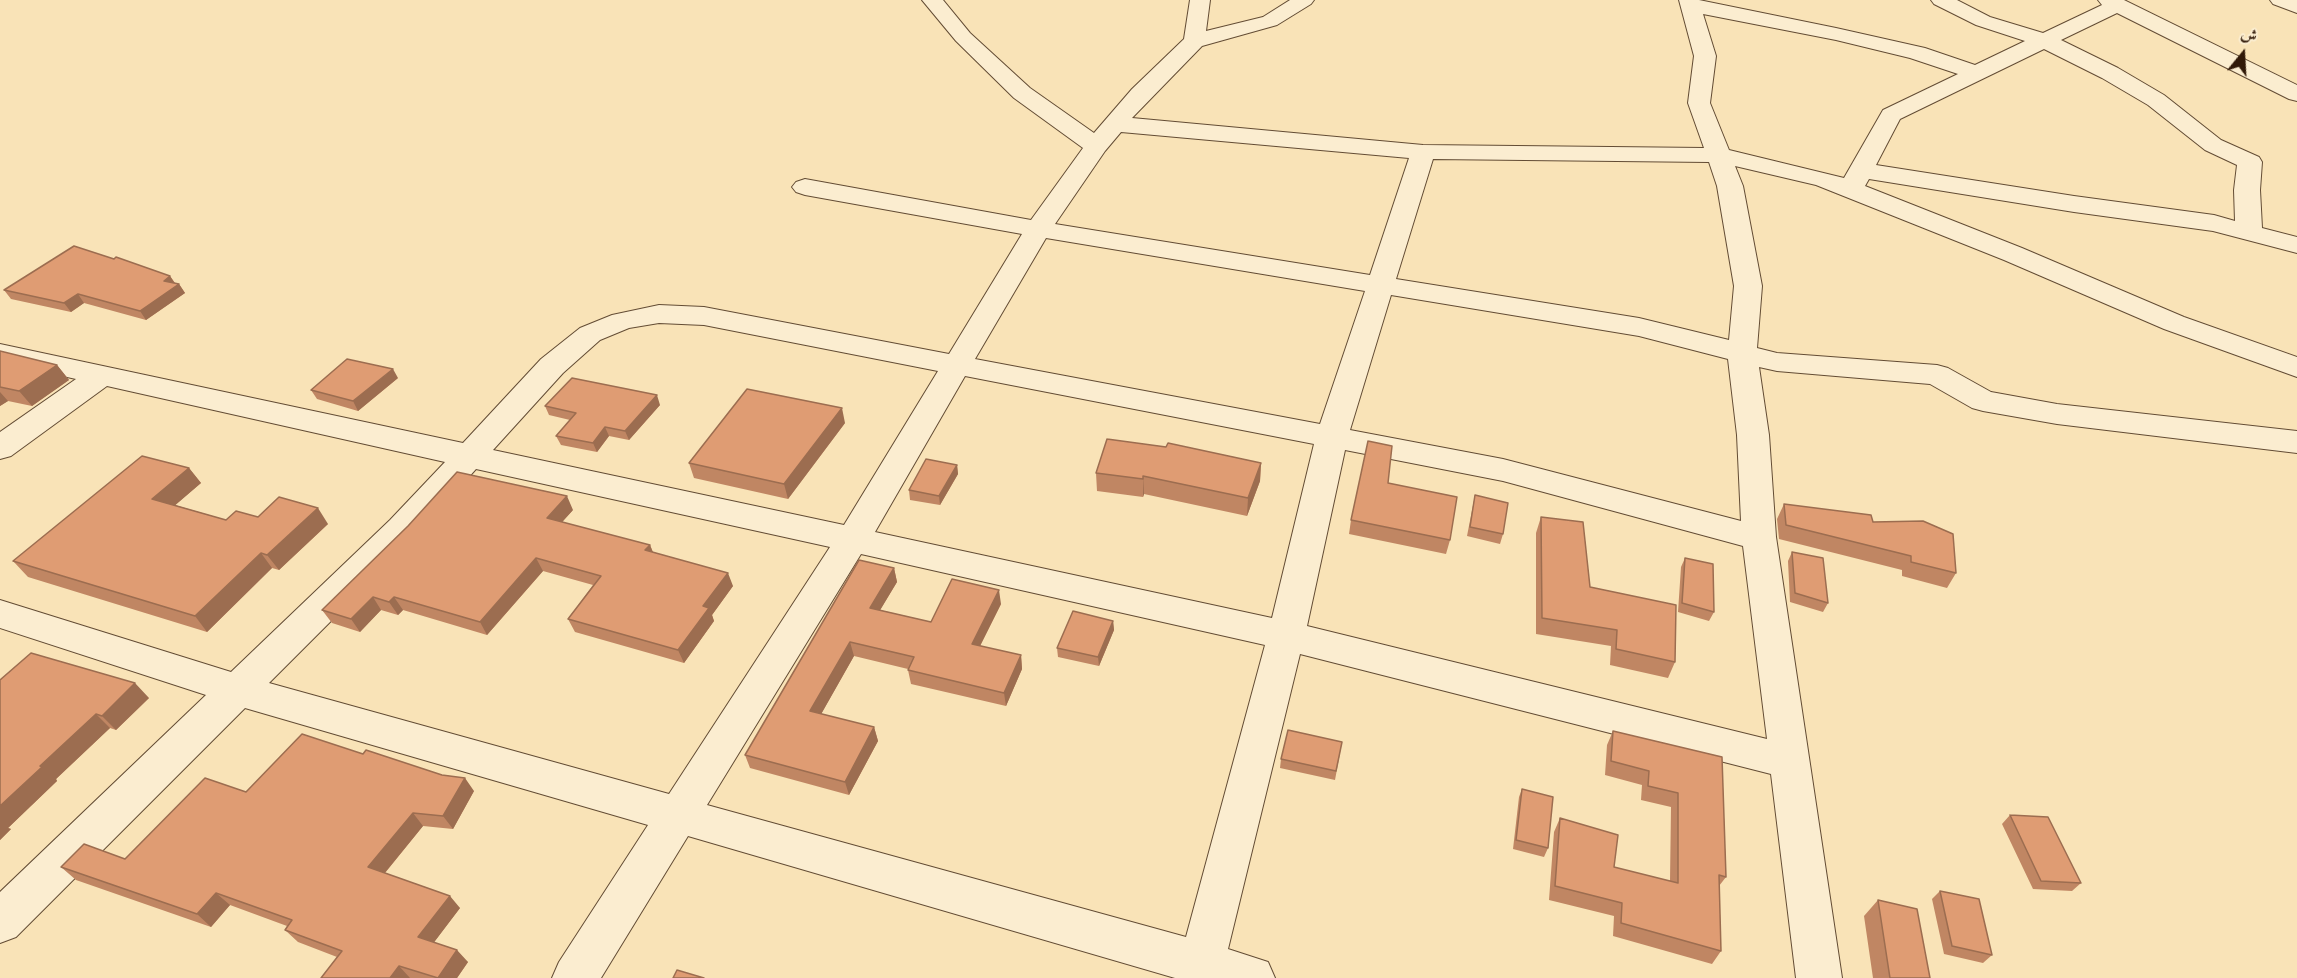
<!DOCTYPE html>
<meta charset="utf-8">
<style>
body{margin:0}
#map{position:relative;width:2297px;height:978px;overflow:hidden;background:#f9e3b7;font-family:"Sorts Mill Goudy",Amiri,serif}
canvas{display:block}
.north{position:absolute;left:2213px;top:24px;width:60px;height:60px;-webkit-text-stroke:4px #fbedd0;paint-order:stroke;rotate:18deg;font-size:16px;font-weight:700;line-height:24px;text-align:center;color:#311908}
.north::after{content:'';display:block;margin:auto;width:21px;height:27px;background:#311908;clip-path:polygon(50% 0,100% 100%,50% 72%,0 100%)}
</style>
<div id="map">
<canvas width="2297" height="978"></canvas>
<div class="north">ش</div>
</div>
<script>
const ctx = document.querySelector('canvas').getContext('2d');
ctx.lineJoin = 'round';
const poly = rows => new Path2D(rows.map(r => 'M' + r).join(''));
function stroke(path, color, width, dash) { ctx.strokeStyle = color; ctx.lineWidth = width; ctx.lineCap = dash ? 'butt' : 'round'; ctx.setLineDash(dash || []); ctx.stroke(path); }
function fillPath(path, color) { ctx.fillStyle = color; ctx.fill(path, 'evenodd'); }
const minor = poly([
 [922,0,943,0,970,33,1030,88,1094,133,1132,89,1184,39,1190,0,1210,0,1206,31,1263,17,1290,0,1314,0,1311,4,1277,25,1202,46,1132,118,1423,145,1704,148,1688,103,1694,56,1679,0,1699,0,1836,28,1925,48,1975,65,2025,41,1976,25,1934,4,1931,0,1957,0,1990,17,2043,33,2102,5,2098,0,2124,0,2297,85,2297,101,2289,99,2117,13,2061,40,2118,68,2164,95,2221,140,2259,157,2262,162,2260,190,2262,228,2297,237,2297,253,2213,231,2074,212,1869,179,1865,186,2022,248,2184,317,2297,357,2297,377,2164,329,2004,260,1816,185,1735,166,1743,186,1762,286,1757,348,1777,353,1937,365,1948,368,1991,392,2057,404,2297,431,2297,453,2057,424,1983,411,1972,408,1930,384,1777,371,1759,367,1769,435,1776,537,1842,978,1796,978,1771,774,1300,654,1228,949,1268,962,1275,978,1175,978,688,836,601,978,552,978,559,962,648,825,245,708,16,937,0,943,0,892,206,695,0,628,0,600,231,672,390,520,445,462,107,386,11,456,0,459,0,432,76,379,0,362,0,344,463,443,541,359,580,328,612,315,659,305,704,307,949,354,1022,234,805,195,796,192,792,187,796,182,805,179,1031,220,1083,148,1014,98,956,41,922,0],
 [1703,14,1836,40,1910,58,1958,74,1883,110,1844,178,1729,150,1710,103,1716,56,1703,14],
 [2044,49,2102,78,2148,105,2205,150,2237,165,2234,190,2235,221,2214,215,2074,196,1876,165,1900,119,2044,49],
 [1121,132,1409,158,1370,275,1055,224,1105,151,1121,132],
 [1433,159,1709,162,1717,186,1734,286,1729,340,1639,318,1396,279,1433,159],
 [1046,238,1365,291,1320,424,975,359,1046,238],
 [1391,295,1639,336,1728,359,1737,435,1741,521,1503,459,1350,430,1391,295],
 [659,323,704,325,938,371,844,525,493,450,563,373,600,340,629,328,659,323],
 [965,376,1314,444,1272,618,875,532,965,376],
 [1345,450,1503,481,1743,546,1767,739,1307,626,1345,450],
 [476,469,830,547,669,794,269,683,414,538,476,469],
 [861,554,1265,645,1186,937,707,805,861,554],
 [2270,0,2297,0,2297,13,2273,4,2270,0]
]);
const wall = poly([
 [170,276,175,283,179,284,185,293,146,320,84,303,71,312,11,299,4,290],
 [0,351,57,365,69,380,32,406,8,401,0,406],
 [398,378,358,411,317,399,311,390],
 [660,405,629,440,609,436,597,452,561,445,556,436,570,420,549,415,545,406],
 [845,423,788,499,694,478,689,463],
 [1261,463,1260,481,1247,516,1144,494,1143,497,1097,491,1096,473],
 [957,465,958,474,940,505,910,500,909,490],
 [189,468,201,483,175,505,226,520,258,517,328,524,279,570,272,568,207,632,28,577,13,561],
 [1388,483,1450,540,1446,554,1349,534,1351,520],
 [1475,495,1503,534,1500,544,1467,536],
 [1784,504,1873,522,1956,573,1947,588,1902,576,1902,570,1779,539,1777,519],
 [573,510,562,522,650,545,653,552,733,586,712,615,714,621,684,663,575,632,568,619,593,585,543,571,487,635,403,610,398,615,381,610,360,632,332,623,322,610],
 [1541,517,1590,587,1675,662,1668,678,1610,665,1611,646,1536,634,1536,533],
 [1792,552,1828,603,1823,612,1790,602,1788,561],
 [1685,558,1714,612,1709,621,1678,612,1681,567],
 [894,568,897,582,880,610,931,622,1001,604,980,646,1021,655,1022,669,1006,706,911,684,908,670,908,669,854,656,821,714,874,727,878,741,849,795,750,768,745,755],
 [1113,621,1114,630,1099,666,1058,657,1057,648],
 [0,680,149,698,116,730,110,728,56,779,57,781,8,828,11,829,0,840],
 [1613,731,1722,757,1726,877,1719,886,1721,951,1712,964,1613,936,1614,916,1549,900,1554,832,1560,818,1614,867,1670,881,1671,807,1641,800,1642,785,1605,775,1607,745],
 [1342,742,1335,780,1280,768,1281,759],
 [1522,789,1548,848,1544,857,1513,849,1519,797],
 [474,791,453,829,423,826,385,873,460,908,434,942,468,962,457,978,321,978,337,957,298,942,285,930,287,926,230,905,211,927,76,880,61,867,125,859,246,792],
 [2010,815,2081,883,2072,891,2033,889,2002,824],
 [1940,891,1992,955,1983,963,1944,954,1932,899],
 [1878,900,1930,978,1873,978,1864,916]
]);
const shadedWall = poly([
 [170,276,176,285,164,281],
 [179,284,185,293,146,320,140,311],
 [78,294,84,303,71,312,64,303],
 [57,365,69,380,32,406,19,391],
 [393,369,398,378,358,411,353,401],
 [0,392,8,401,0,406],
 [657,395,660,405,629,440,625,431],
 [842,408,845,423,788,499,784,484],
 [605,427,609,436,597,452,593,443],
 [1261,463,1260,481,1247,516,1248,498],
 [957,465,958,474,940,505,939,496],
 [189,468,201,483,165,514,152,499],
 [1143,476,1144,494,1143,497],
 [567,496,573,510,554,531,547,518],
 [318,508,328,524,279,570,267,555],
 [650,545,655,558,645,550],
 [261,553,272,568,207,632,195,616],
 [536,558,543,571,487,635,480,622],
 [894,568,897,582,873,622,870,608],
 [728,573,733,586,712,615,714,621,684,663,678,650,703,606],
 [999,590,1001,604,974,658,972,644],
 [373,597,381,610,360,632,351,619],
 [394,597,403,610,398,615,389,602],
 [1113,621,1114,630,1099,666,1098,657],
 [850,642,854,656,815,725,810,711],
 [1021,655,1022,669,1006,706,1004,693],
 [135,683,149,698,116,730,102,716],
 [96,714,110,728,56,779,57,781,8,828,11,829,0,840,0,806,40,766],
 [874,727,878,741,849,795,845,782],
 [465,778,474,791,453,829,443,816],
 [413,813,423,826,379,880,368,867],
 [216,893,230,905,211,927,197,914],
 [450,896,460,908,429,949,418,937],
 [457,950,468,962,457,978,438,978],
 [399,966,410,978,390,978]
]);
const building = poly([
 [74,246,114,259,116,257,170,276,164,281,179,284,140,311,78,294,64,303,4,290,74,246],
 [0,351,57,365,19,391,0,387,0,351],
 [347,359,393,369,353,401,311,390,347,359],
 [572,378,657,395,625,431,605,427,593,443,556,436,576,413,545,406,572,378],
 [747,389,842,408,784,484,689,463,747,389],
 [1107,439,1166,447,1168,443,1261,463,1248,498,1143,476,1143,479,1096,473,1107,439],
 [1368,441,1392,446,1388,483,1457,497,1450,540,1351,520,1368,441],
 [142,456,189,468,152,499,226,520,236,511,258,517,279,497,318,508,267,555,261,553,195,616,13,561,142,456],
 [926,459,957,465,939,496,909,490,926,459],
 [457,472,567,496,547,518,650,545,645,550,728,573,703,606,709,608,678,650,568,619,601,576,536,558,480,622,394,597,389,602,373,597,351,619,322,610,408,526,457,472],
 [1475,495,1508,503,1503,534,1470,527,1475,495],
 [1784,504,1871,515,1873,522,1923,521,1953,534,1956,573,1911,562,1911,556,1786,525,1784,504],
 [1541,517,1583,522,1590,587,1676,605,1675,662,1616,649,1617,630,1542,618,1541,517],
 [1792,552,1823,558,1828,603,1795,593,1792,552],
 [1685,558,1713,564,1714,612,1682,603,1685,558],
 [859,560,894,568,870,608,931,622,952,579,999,590,972,644,1021,655,1004,693,908,670,914,657,850,642,810,711,874,727,845,782,745,755,859,560],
 [1073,611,1113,621,1098,657,1057,648,1073,611],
 [31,653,135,683,102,716,96,714,40,766,42,767,0,806,0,680,31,653],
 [1288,730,1342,742,1336,771,1281,759,1288,730],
 [1613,731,1722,757,1726,877,1719,875,1721,951,1621,923,1622,903,1555,886,1560,818,1618,835,1614,867,1678,883,1678,793,1648,786,1649,771,1611,761,1613,731],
 [302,734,363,754,366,750,442,775,465,778,443,816,413,813,368,867,450,896,418,937,457,950,438,978,399,966,390,978,321,978,342,951,285,930,292,920,216,893,197,914,61,867,84,844,125,859,205,778,246,792,302,734],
 [1522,789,1553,797,1548,848,1516,840,1522,789],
 [2010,815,2048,817,2081,883,2041,881,2010,815],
 [1940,891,1979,899,1992,955,1952,946,1940,891],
 [1878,900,1917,909,1930,978,1890,978,1878,900],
 [677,970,704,978,673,978,677,970]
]);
stroke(minor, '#634c34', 2);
fillPath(minor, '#fbedd0');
fillPath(wall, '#c08663');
fillPath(shadedWall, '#9c6d50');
fillPath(building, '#df9c73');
stroke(building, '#9c6d50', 1.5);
</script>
